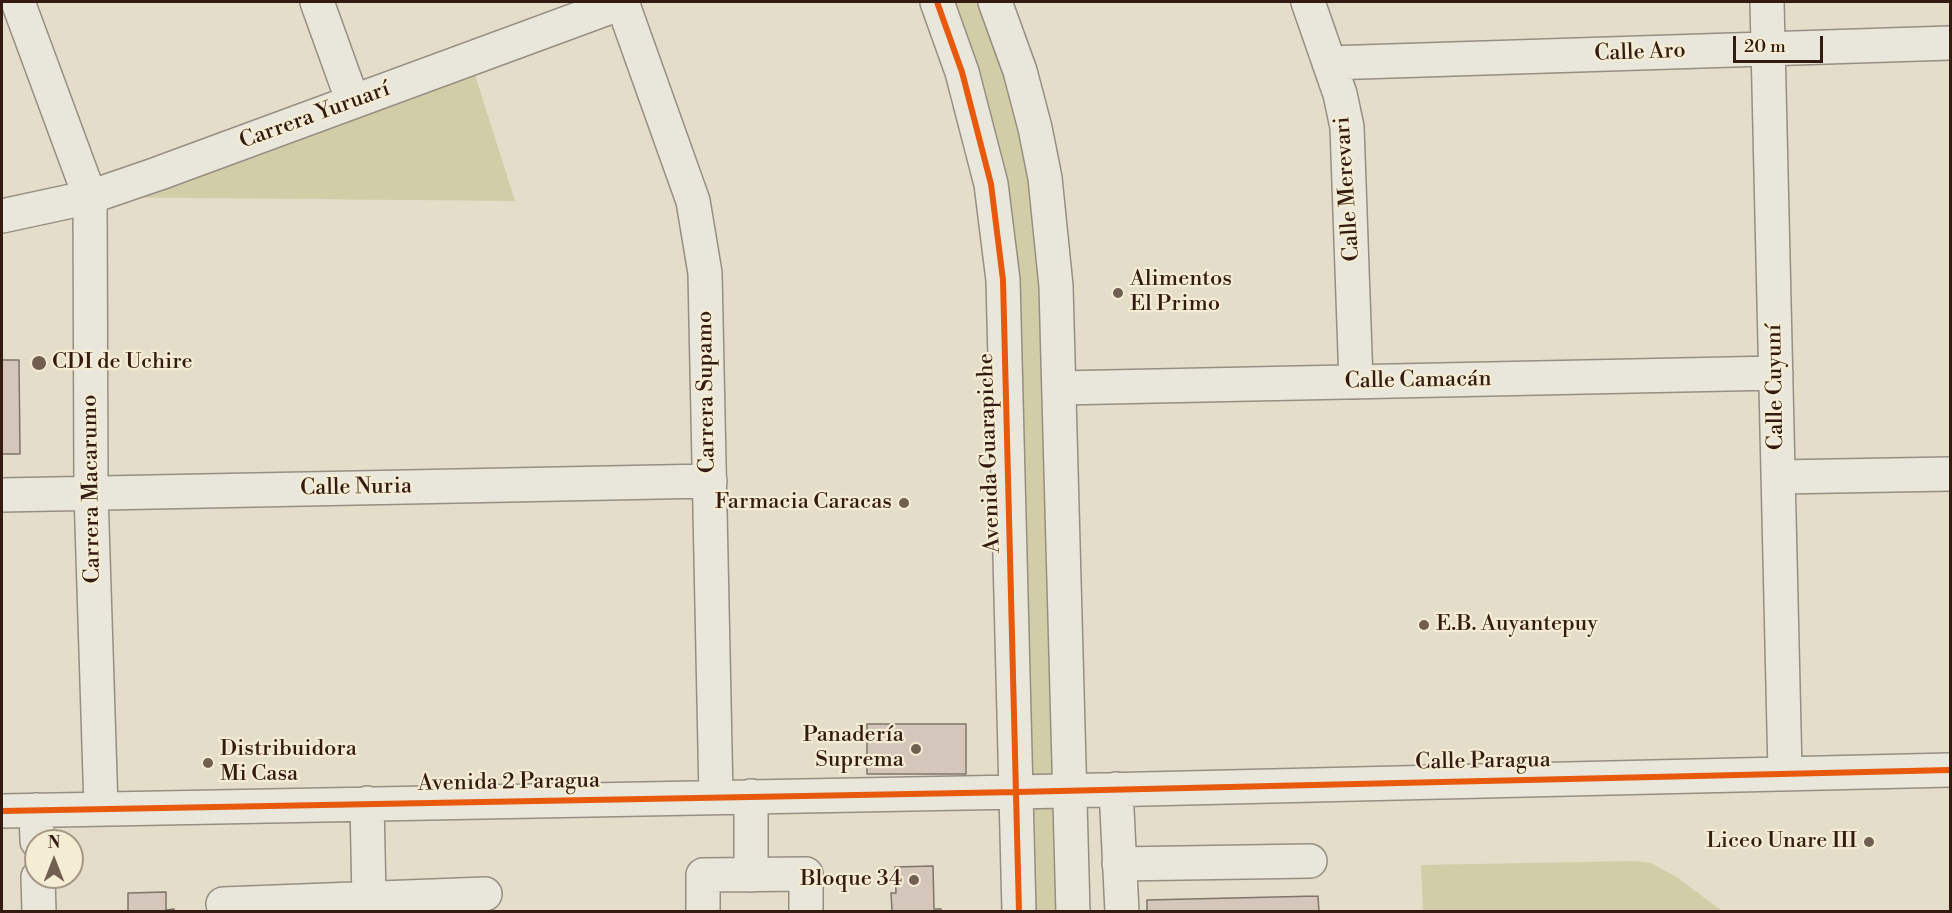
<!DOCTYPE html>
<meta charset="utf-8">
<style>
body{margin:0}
#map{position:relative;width:1952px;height:913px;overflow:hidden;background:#e4ddc9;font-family:"Libre Bodoni",serif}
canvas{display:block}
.frame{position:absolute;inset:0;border:3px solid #331b11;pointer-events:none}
.north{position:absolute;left:24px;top:829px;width:60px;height:60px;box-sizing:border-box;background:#f5ecd4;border:2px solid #a79886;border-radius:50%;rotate:0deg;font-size:16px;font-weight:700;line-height:24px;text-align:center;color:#331b11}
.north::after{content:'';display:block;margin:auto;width:21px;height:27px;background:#715f51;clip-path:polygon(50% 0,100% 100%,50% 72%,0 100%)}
.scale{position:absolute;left:1733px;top:36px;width:90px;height:27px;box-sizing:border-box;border:3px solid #331b11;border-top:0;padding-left:8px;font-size:18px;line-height:21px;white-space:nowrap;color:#331b11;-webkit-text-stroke:4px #f5ecd4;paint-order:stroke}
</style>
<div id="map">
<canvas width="1952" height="913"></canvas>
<div class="frame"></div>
<div class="north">N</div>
<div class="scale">20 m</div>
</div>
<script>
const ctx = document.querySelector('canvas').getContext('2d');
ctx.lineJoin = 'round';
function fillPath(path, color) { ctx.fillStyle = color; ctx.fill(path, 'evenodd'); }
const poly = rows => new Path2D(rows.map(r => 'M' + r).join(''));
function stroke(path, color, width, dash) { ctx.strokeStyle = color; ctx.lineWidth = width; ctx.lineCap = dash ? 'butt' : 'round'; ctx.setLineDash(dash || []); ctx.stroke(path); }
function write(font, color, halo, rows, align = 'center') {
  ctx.font = font + ' "Libre Bodoni",serif'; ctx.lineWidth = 4.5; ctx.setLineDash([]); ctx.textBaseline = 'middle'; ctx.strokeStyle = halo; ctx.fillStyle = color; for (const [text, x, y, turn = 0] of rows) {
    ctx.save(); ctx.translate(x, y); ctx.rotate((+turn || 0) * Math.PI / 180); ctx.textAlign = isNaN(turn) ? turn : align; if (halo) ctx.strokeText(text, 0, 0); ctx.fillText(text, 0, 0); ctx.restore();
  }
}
const green = poly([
 [937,2,995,2,1035,128,1073,911,1019,911,1003,280],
 [470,59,515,201,90,197],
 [1635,861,1651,863,1678,878,1722,911,1423,911,1421,865]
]);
const building = poly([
 [2,360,19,360,20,454,2,454,2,360],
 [867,724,966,724,966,774,867,774,867,724],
 [933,866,934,909,941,909,941,912,892,911,891,893,896,893,895,867,933,866],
 [166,892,166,910,174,909,174,912,128,912,128,893,166,892],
 [1318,896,1319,912,1147,912,1147,900,1318,896]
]);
const minor = poly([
 [18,2,90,197,91,493,101,808],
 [317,2,353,102],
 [622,2,693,201,705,273,716,796],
 [937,2,962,72,991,184,1003,280,1019,912],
 [995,2,1020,71,1035,128,1045,178,1056,286,1073,912],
 [1308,2,1340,94,1347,127,1356,382],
 [1767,2,1785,772],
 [1329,63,1950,43],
 [2,216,90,197,157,174,624,2],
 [1060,388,1776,373],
 [1778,477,1950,474],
 [2,495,710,481],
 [1116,789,1122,912],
 [751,796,751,875],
 [367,803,369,899],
 [36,810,37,841],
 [2,811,1017,792,1950,770],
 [1119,864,1310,861],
 [38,877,39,912],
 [223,904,485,894],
 [703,912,703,875,806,874,806,912]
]);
const cycleway = poly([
 [937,2,962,72,991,184,1003,280,1019,912],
 [2,811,1017,792,1950,770]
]);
const markers = [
 [1118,293,6,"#715f51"],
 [39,363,8,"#715f51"],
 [904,503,6,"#715f51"],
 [1424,625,6,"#715f51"],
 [916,749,6,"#715f51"],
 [208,763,6,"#715f51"],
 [1869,842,6,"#715f51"],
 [914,880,6,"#715f51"]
];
const streetNames = [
 ["Calle Aro",1640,53,-2],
 ["Carrera Yuruarí",315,116,-20],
 ["Calle Merevari",1348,189,-94],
 ["Calle Camacán",1418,381,-1],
 ["Calle Cuyuní",1776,387,-91],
 ["Carrera Supamo",707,392,-91],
 ["Avenida Guarapiche",990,453,-92],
 ["Calle Nuria",356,488,-1],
 ["Carrera Macarumo",92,489,-91],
 ["Calle Paragua",1483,762,-1],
 ["Avenida 2 Paragua",509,783,-1]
];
const poiNames = [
 ["Alimentos",1130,280],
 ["El Primo",1130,305],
 ["CDI de Uchire",52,363],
 ["Farmacia Caracas",892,503,"right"],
 ["E.B. Auyantepuy",1436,625],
 ["Panadería",904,736,"right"],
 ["Suprema",904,761,"right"],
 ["Distribuidora",220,750],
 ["Mi Casa",220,775],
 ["Liceo Unare III",1857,842,"right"],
 ["Bloque 34",902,880,"right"]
];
fillPath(green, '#d1cda7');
fillPath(building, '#d4c6ba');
stroke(building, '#7d756a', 1.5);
stroke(minor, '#968e82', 36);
stroke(minor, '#e9e6dc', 33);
stroke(cycleway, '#e8590c', 6);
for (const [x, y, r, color] of markers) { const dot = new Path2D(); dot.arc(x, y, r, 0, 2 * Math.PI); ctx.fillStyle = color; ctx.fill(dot); stroke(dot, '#f5ecd4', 2); }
write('22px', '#331b11', '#f5ecd4', streetNames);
write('22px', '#331b11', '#f5ecd4', poiNames, 'left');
</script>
